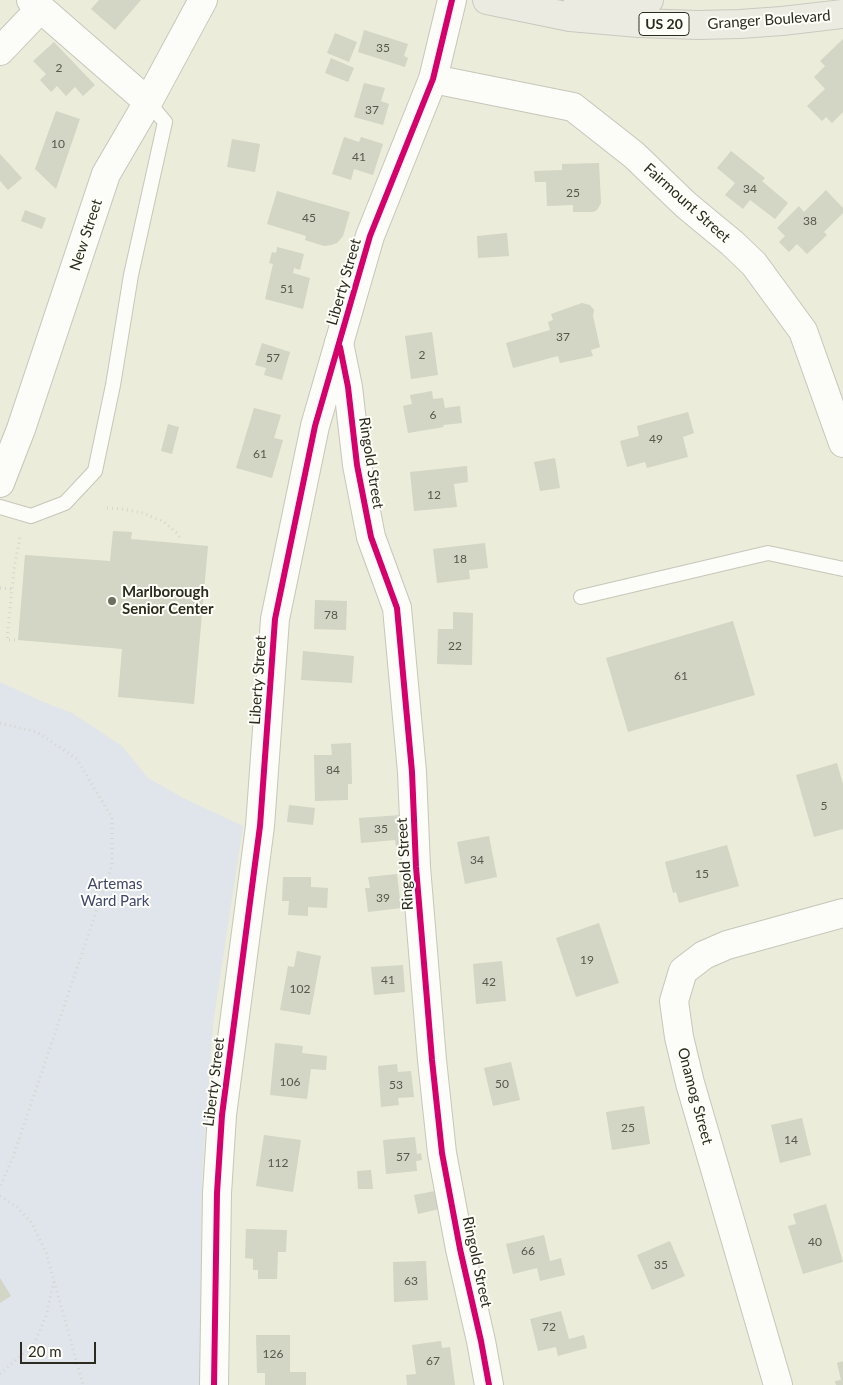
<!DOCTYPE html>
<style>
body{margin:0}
#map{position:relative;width:843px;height:1385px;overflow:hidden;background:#ebecd9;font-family:Lato,sans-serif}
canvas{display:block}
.scale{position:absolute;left:20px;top:1342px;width:76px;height:22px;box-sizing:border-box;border:2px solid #2b2b1e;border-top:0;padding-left:6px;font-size:15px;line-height:18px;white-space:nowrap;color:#2b2b1e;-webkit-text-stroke:4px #fefff8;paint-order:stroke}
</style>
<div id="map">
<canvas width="843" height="1385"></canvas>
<div class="scale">20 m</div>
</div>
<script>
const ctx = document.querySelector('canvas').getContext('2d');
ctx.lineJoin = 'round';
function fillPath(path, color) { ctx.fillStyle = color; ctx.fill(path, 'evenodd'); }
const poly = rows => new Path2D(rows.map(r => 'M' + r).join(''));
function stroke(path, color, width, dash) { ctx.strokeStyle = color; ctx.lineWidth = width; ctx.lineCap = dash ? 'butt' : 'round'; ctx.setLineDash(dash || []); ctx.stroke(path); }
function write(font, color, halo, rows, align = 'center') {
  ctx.font = font + ' Lato,sans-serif'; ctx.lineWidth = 4; ctx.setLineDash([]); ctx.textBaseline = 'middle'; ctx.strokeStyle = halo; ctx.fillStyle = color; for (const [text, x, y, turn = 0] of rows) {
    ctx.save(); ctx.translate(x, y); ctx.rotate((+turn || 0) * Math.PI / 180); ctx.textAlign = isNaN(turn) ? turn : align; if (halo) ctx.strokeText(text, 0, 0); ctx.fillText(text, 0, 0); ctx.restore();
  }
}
const green = poly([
 [0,682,43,702,72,713,122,746,148,778,183,798,243,826,213,1024,202,1177,200,1385,0,1385]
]);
const building = poly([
 [99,0,141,0,115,30,91,9],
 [364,30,408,44,404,56,408,58,405,67,358,52],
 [335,33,357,42,349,62,327,53],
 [843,39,843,112,832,123,826,117,822,121,807,106,825,89,814,77,825,66,820,61],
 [54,42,95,85,83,96,75,87,66,96,57,86,51,92,40,80,46,74,33,61],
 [331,58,354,68,348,82,325,73],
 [364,83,385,88,381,101,389,104,383,125,354,117],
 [56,111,80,119,56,189,35,169],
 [344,137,359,142,361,137,383,144,373,175,354,169,351,180,332,174],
 [232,139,260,144,255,172,227,167],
 [731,151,765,178,762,181,788,203,775,219,750,200,743,209,725,195,735,183,717,168],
 [0,154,22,178,8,190,0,181],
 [599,163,601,203,597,210,593,212,573,212,573,205,547,206,546,182,535,182,534,171,562,170,562,164],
 [826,190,843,208,843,213,824,232,827,235,807,254,797,244,789,252,779,242,785,236,777,228,799,206,804,212],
 [277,191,350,212,343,236,337,243,331,245,324,246,305,240,306,236,267,224],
 [25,210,46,218,42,229,21,221],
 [507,233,509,256,478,258,477,236],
 [277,247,304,254,300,270,294,268,293,273,310,278,303,309,265,299,273,264,269,263,272,252,276,253],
 [582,303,590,305,594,310,593,316,600,347,591,350,593,356,560,363,558,356,513,368,506,343,550,330,548,322,553,320,551,314],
 [432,332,438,375,411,379,405,336],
 [262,343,290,352,282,380,264,375,266,368,255,365],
 [432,391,433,399,443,398,445,408,460,406,462,423,443,425,444,427,408,433,403,406,412,404,410,395],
 [254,408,281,415,274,438,283,440,272,478,236,468],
 [688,412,694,433,683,437,688,457,647,468,645,462,627,467,620,441,639,436,637,426],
 [168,424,179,427,172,454,161,451],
 [555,458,560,488,540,491,534,462],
 [467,466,468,482,454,484,457,507,414,511,410,472],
 [113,531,132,532,131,539,208,546,194,704,118,697,122,649,18,640,25,555,110,561],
 [485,543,488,568,469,570,470,579,437,583,433,549],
 [315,600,347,601,346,630,314,629],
 [453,612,473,613,472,665,437,664,438,629,453,629],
 [733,621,755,695,628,732,606,658],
 [303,651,354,656,352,683,301,680],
 [351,743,352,784,348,784,348,800,315,801,314,755,332,755,331,744],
 [837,763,843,784,843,829,814,837,796,775],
 [289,805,315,808,313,825,287,822],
 [401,815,404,846,396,847,395,840,361,843,359,818],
 [489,836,497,877,465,884,457,842],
 [727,845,739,886,679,903,676,892,673,893,665,862],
 [397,874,401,908,368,912,365,888,370,888,368,877],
 [283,877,311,877,311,887,328,888,327,908,308,907,308,916,288,915,289,901,282,901],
 [599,923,619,983,576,997,556,938],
 [297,951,321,956,310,1015,280,1010,288,966,294,967],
 [502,961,506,1001,476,1004,473,964],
 [403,965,405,992,374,995,371,967],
 [275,1043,303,1046,302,1053,327,1056,326,1070,311,1069,307,1099,270,1095],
 [511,1062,520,1100,493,1106,484,1068],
 [397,1064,398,1072,411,1071,414,1097,398,1098,399,1105,381,1107,378,1066],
 [644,1106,650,1144,612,1150,606,1112],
 [802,1118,811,1155,780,1163,771,1125],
 [264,1135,301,1140,293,1192,256,1186],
 [415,1137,417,1154,421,1153,422,1160,416,1161,417,1171,386,1174,383,1140],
 [371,1170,373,1189,358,1189,357,1171],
 [435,1191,439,1209,418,1214,414,1195],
 [826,1204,843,1262,803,1274,788,1226,796,1224,793,1214],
 [246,1229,287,1230,286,1252,278,1252,277,1279,258,1279,258,1270,253,1270,253,1259,245,1258],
 [544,1235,550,1261,561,1258,565,1275,540,1281,537,1268,513,1274,506,1244],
 [670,1241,685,1276,652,1290,637,1255],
 [426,1261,428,1300,394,1302,393,1262],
 [0,1278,11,1296,0,1303],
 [561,1311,569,1339,584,1335,587,1348,558,1356,556,1347,538,1351,530,1319],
 [256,1335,290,1335,290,1372,306,1372,306,1385,265,1385,265,1373,257,1373],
 [441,1341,442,1348,450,1347,455,1385,407,1385,406,1375,416,1374,412,1345],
 [843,1361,843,1385,836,1385,835,1381,841,1380,837,1363]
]);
const path = poly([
 [107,508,123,509,143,513,164,522,177,533,180,538],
 [0,588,13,589],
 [15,640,7,640,14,569,20,537],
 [0,723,37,732,77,759,112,818,112,865,13,1157,0,1187],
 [0,1196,17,1207,31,1222,46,1252,83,1385],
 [0,1374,34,1344,46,1316,54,1281]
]);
const lane = poly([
 [0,507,31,516,65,503,95,471,113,385,131,275,165,122,148,102],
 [581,597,768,553,843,569]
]);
const street = poly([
 [31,0,148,102],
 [0,51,40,9],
 [433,79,573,107,634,155,686,205,732,243,754,264,803,331,843,443],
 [339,343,348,387,357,465,371,537,397,608,412,772,416,867,432,1060,442,1153,460,1249,481,1341,489,1385],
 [0,483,21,429,106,174,148,102,203,0],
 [778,1385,690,1083,679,1037,674,1001,683,971,704,955,727,945,843,913]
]);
const secondary = poly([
 [214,1385,217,1193,222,1115,260,826,275,619,315,426,370,236,433,79,452,0]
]);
const primary = poly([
 [487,0,570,17,639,23,698,25,740,24,782,21,843,14],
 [578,1,599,3,649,0]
]);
const cycleway = poly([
 [340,347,348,387,357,465,371,537,397,608,412,772,416,867,432,1060,442,1153,460,1249,481,1341,489,1385],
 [214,1385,217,1193,222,1115,260,826,275,619,315,426,370,236,433,79,452,0]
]);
const markers = [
 [112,601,5,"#6e6f5f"]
];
const numberNames = [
 ["35",383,48],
 ["2",59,68],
 ["37",372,110],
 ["10",58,144],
 ["41",359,157],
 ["34",750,189],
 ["25",573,193],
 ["45",309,218],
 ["38",810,221],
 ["51",287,289],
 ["37",563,337],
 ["2",422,355],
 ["57",273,358],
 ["6",433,415],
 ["49",656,439],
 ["61",260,454],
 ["12",434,495],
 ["18",460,559],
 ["78",331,615],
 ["22",455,646],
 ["61",681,676],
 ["84",333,770],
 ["5",824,806],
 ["35",381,829],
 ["34",477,860],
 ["15",702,874],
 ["39",383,898],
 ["19",587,960],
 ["41",388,980],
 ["42",489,982],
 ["102",300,989],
 ["106",290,1082],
 ["50",502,1084],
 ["53",396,1085],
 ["25",628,1128],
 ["14",791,1140],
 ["57",403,1157],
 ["112",278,1163],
 ["40",815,1242],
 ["66",528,1251],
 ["35",661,1265],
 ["63",411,1281],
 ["72",549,1327],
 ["126",273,1354],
 ["67",433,1361]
];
const shields = [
 [664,24,50]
];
const shieldNames = [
 ["US 20",664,24]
];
const streetNames = [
 ["Granger Boulevard",769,20,-4],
 ["Fairmount Street",687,203,42],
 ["New Street",86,235,-72],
 ["Liberty Street",344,282,-74],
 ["Ringold Street",371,463,81],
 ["Liberty Street",258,680,-86],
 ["Ringold Street",405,864,-94],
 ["Liberty Street",214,1082,-83],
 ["Onamog Street",695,1096,75],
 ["Ringold Street",477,1262,78]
];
const poiNames = [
 ["Marlborough",122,592],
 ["Senior Center",122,609]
];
const parkNames = [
 ["Artemas",115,884],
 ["Ward Park",115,901]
];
fillPath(green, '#e0e4eb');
fillPath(building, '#d3d5c5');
stroke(lane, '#c6c7b8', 16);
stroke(street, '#c6c7b8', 30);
stroke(secondary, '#c6c7b8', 30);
stroke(primary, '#c9c9c0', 30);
stroke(path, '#d5d6d0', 3, [1, 4]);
stroke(lane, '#fcfcf9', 14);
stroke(street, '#fcfcf9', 28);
stroke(secondary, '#fcfcf9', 28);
stroke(primary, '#ebebe2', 28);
stroke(cycleway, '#d6006c', 6);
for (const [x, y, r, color] of markers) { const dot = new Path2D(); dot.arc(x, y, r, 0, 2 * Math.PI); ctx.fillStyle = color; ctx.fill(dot); stroke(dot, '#fefff8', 2); }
write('12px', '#57574a', null, numberNames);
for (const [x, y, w] of shields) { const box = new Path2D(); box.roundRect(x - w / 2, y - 11.5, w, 23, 4); ctx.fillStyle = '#fefff8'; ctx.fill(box); stroke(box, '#2b2b1e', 1); }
write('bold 14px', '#2b2b1e', null, shieldNames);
write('15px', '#2b2b1e', '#fefff8', streetNames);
write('bold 15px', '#2b2b1e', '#fefff8', poiNames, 'left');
write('15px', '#3e4672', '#fefff8', parkNames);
</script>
